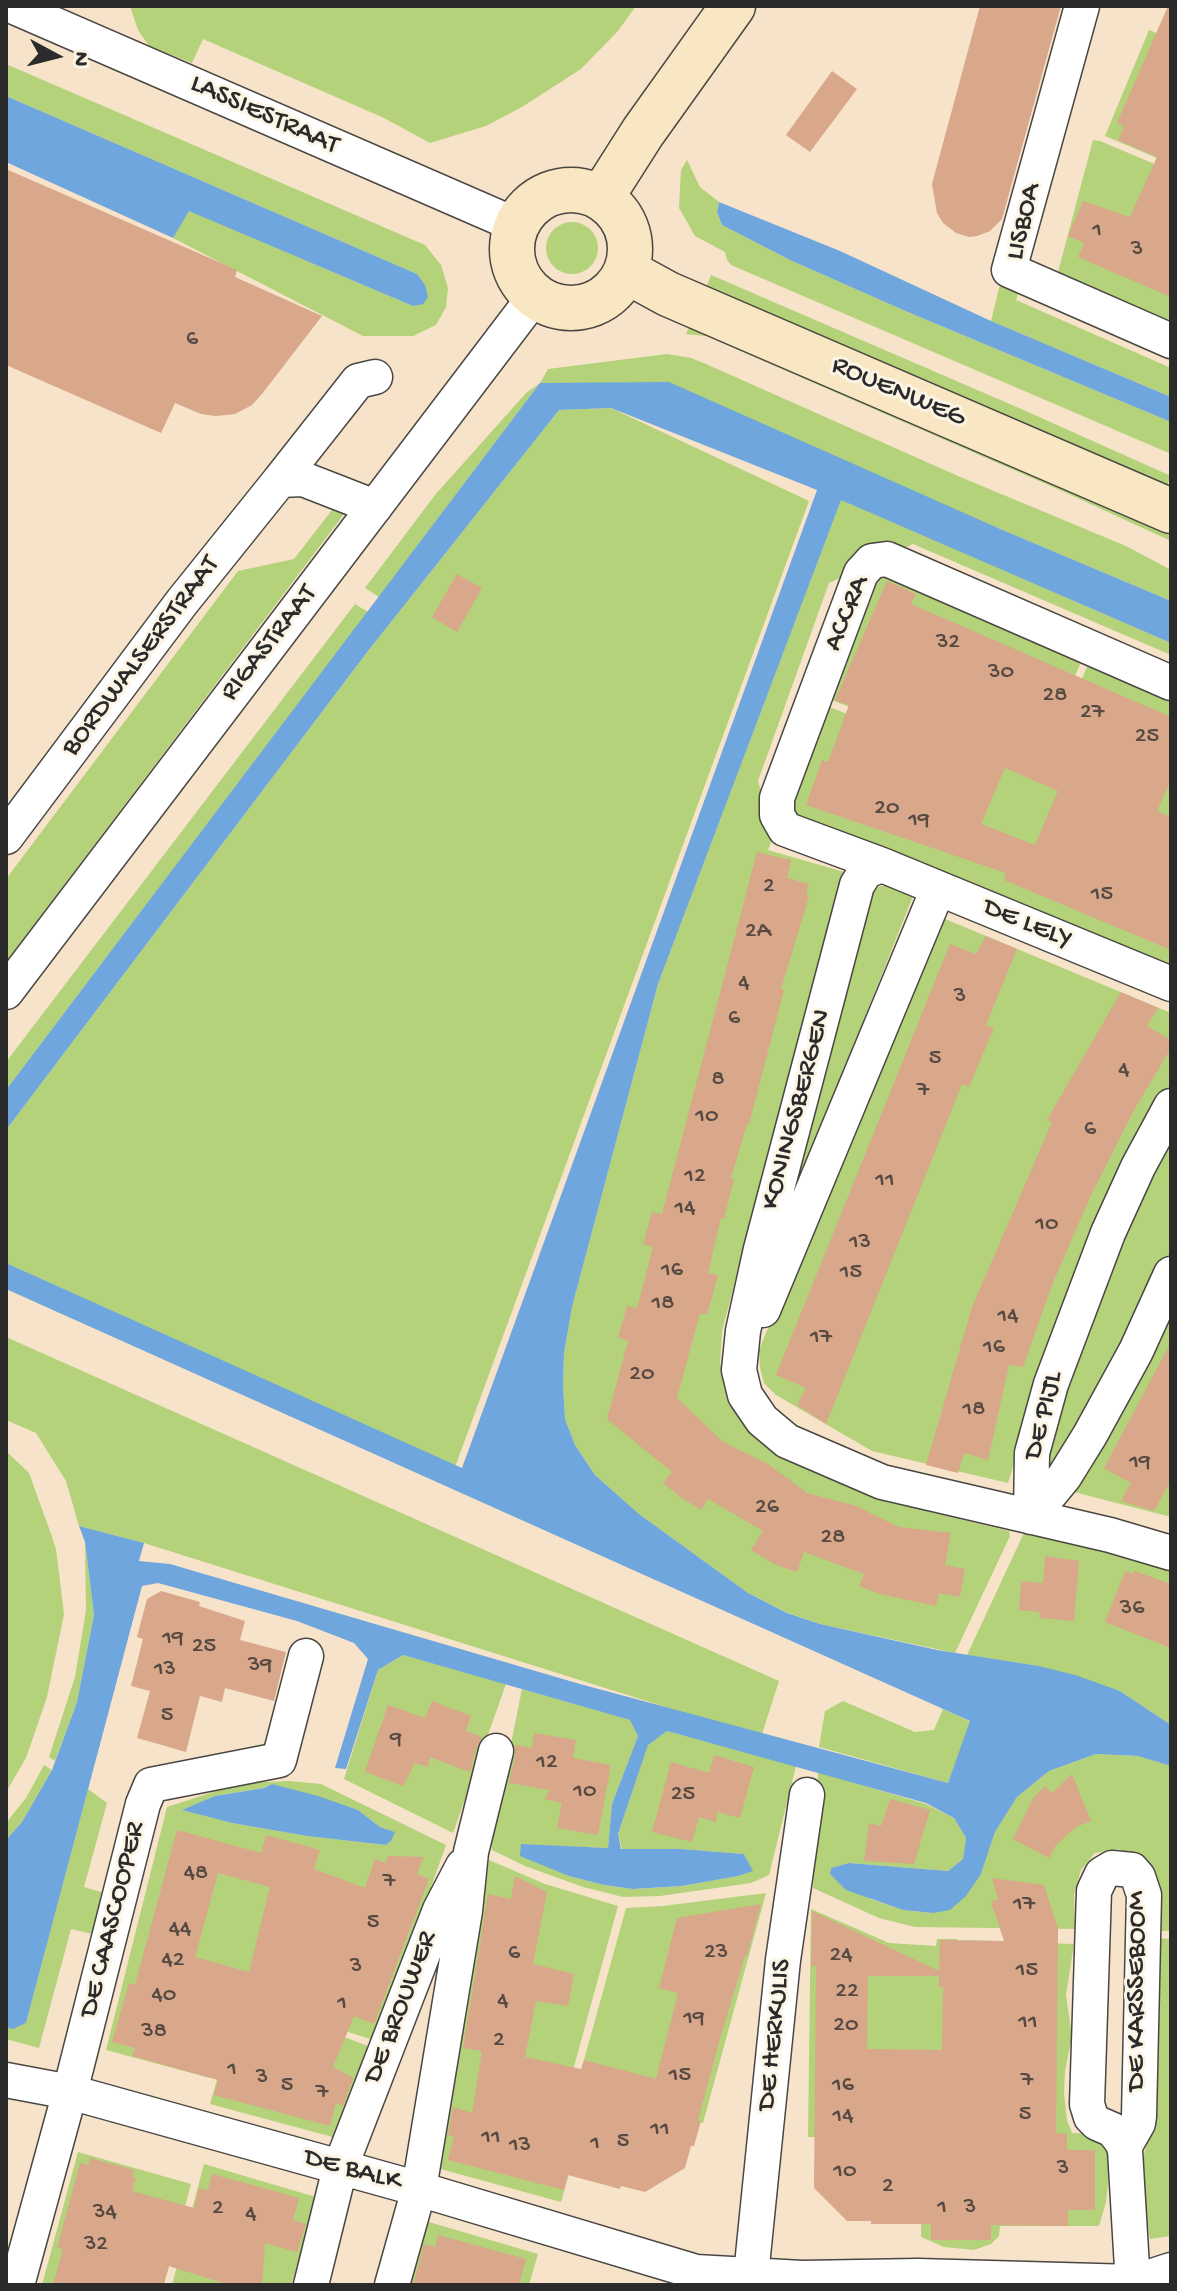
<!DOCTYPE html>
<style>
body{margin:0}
#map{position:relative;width:1177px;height:2291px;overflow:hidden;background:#f7e3ca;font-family:"Gochi Hand",sans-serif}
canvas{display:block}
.frame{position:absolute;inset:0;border:8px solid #2b2b2b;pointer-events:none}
.north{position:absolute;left:16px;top:16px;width:80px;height:80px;-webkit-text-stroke:6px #fcf5e5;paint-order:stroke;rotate:97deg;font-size:22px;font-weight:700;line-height:32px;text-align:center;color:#2b2b2b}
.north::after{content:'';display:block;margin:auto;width:28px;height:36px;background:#2b2b2b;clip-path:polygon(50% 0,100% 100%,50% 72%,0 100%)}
</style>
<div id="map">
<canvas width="1177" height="2291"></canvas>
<div class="frame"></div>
<div class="north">N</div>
</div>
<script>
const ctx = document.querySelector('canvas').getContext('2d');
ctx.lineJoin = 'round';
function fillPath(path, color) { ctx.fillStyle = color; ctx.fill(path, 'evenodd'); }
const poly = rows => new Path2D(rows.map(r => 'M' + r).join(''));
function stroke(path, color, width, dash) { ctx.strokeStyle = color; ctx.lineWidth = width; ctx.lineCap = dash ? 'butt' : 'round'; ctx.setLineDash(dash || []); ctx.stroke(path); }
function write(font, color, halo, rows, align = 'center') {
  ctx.font = font + ' "Gochi Hand",sans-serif'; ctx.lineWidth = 6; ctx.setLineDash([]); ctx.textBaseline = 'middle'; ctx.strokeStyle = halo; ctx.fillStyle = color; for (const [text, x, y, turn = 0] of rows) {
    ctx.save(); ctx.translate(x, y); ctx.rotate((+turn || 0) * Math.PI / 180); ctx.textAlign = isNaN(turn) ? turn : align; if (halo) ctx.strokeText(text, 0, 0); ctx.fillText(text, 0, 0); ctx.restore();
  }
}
const green = poly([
 [130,6,364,7,636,6,618,31,581,69,522,107,486,126,430,143,384,118,203,39,192,63,149,46,138,30],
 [1149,30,1171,39,1171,164,1105,136],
 [6,64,425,245,441,265,448,288,446,307,436,325,413,336,363,336,173,238,188,210,413,306,417,274,6,96],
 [1093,140,1100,141,1171,171,1171,321,1058,272],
 [687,160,700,187,719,202,717,212,722,225,790,260,903,310,1171,422,1171,454,731,265,727,260,725,252,695,236,679,208,681,170],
 '546 248a26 26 0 1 1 52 0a26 26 0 1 1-52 0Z',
 [711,275,1019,408,1171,476,1165,490,706,288],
 [1001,280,1020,288,1016,300,1171,368,1171,397,991,321],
 [691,322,1070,487,1171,536,1171,541,1062,491,706,336,686,334],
 [667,354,691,358,706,364,958,476,1126,546,1171,570,1171,601,998,528,540,383,379,597,365,588,435,495,526,393,540,383,548,369],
 [611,408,809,501,455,1467,6,1263,6,1130,368,651,559,410],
 [841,499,1171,643,1171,655,913,544,829,583,758,781,774,835,768,850,844,872,722,1331,720,1363,732,1402,802,1464,848,1487,918,1509,1009,1531,1010,1536,955,1653,820,1624,788,1613,748,1593,639,1514,595,1475,575,1445,565,1419,563,1387,564,1353,572,1307,658,984],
 [335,506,347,510,6,962,6,879,238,571,294,559],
 [882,570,1082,660,1050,733,1058,735,1089,662,1171,699,1171,964,784,814,827,706,980,767,984,759,829,699,873,574],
 [355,604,368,612,6,1090,6,1062],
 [896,883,915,891,782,1226,864,904,878,887],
 [938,916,1171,1013,1171,1085,1161,1100,1041,1378,1008,1483,872,1451,776,1395,764,1383,760,1368,759,1350],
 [1171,1131,1171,1254,1143,1314,1050,1472,1042,1451,1069,1360],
 [1171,1284,1171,1517,1066,1490],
 [6,1337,779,1681,761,1737,144,1543,79,1526,66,1481,36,1433,6,1420],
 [6,1451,29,1473,51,1534,56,1549,64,1614,47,1697,26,1758,6,1792],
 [1040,1531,1171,1567,1171,1725,1120,1691,1039,1666,967,1655,1024,1533],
 [85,1542,94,1615,77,1702,55,1761,49,1757,75,1677,86,1610],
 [403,1655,506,1684,453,1833,344,1779,378,1670],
 [522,1689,631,1720,638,1736,612,1804,608,1848,521,1845,569,1876,604,1885,633,1889,682,1886,738,1876,752,1871,744,1854,681,1849,622,1849,618,1834,648,1744,667,1731,796,1766,769,1875,751,1883,660,1896,623,1897,583,1887,525,1866,492,1850,491,1843],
 [843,1701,915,1732,934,1730,943,1709,971,1722,948,1783,819,1747,825,1711],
 [1096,1754,1138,1756,1171,1766,1171,1931,1153,1931,1135,1855,1118,1849,1095,1853,1081,1870,1074,1894,1075,1929,915,1927,879,1918,813,1888,818,1772,926,1804,954,1818,966,1838,963,1859,948,1871,849,1863,831,1868,830,1874,870,1899,903,1910,933,1913,981,1874,995,1832,1017,1797,1049,1771],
 [44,1765,52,1770,22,1822,6,1840,6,1823,26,1798],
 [289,1781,321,1784,446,1845,376,2041,342,2030,339,2035,373,2048,340,2139,210,2104,240,2000,261,1978,239,1973,210,2078,106,2050,167,1807,241,1783],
 [272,1784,358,1810,380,1827,394,1832,391,1841,386,1845,307,1836,232,1823,183,1810,215,1796,264,1788],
 [88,1789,107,1803,84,1887,108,1894,96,1935,71,1929,39,2048,6,2039,6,2027,13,2028,26,2023],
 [489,1860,545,1884,618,1906,569,2085,590,2099,561,2202,433,2167],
 [766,1893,703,2123,576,2089,626,1908,663,1906],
 [811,1909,889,1943,936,1946,937,1939,957,1939,953,2111,961,2111,963,1940,1074,1944,1066,1995,1072,2036,1065,2071,1064,2093,1067,2120,1072,2133,1098,2134,1107,2153,1109,2174,1106,2202,1099,2226,1000,2226,999,2236,991,2244,974,2250,944,2247,921,2237,922,2139,808,2137],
 [1152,1938,1171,1939,1171,2236,1150,2239,1141,2191,1144,2154,1152,2127,1157,2094,1154,2067],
 [78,2152,191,2184,164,2285,42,2285],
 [204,2164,319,2198,291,2285,172,2285],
 [422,2220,538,2254,529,2285,411,2285]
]);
const water = poly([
 [6,96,417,274,425,285,428,297,423,304,413,306,189,211,173,238,6,162],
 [719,202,840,251,991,321,1171,397,1171,422,903,310,790,260,722,225,717,212],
 [669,382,998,528,1171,601,1171,643,841,500,658,984,572,1307,564,1353,563,1387,565,1419,575,1445,595,1475,639,1514,748,1593,787,1613,820,1624,937,1650,1039,1666,1075,1675,1120,1691,1171,1725,1171,1766,1138,1756,1096,1754,1049,1771,1017,1797,995,1832,981,1874,966,1896,950,1910,933,1913,903,1910,846,1890,830,1874,831,1868,849,1863,948,1871,963,1859,966,1838,954,1818,926,1803,667,1731,648,1745,618,1834,621,1849,681,1849,744,1854,753,1871,738,1876,682,1886,633,1889,604,1885,569,1876,520,1856,521,1844,608,1848,612,1804,638,1736,630,1720,403,1655,378,1670,346,1769,335,1768,368,1659,354,1643,297,1621,158,1583,142,1586,26,2023,13,2029,6,2027,6,1840,22,1822,52,1770,77,1702,94,1615,85,1542,79,1526,144,1543,139,1561,170,1564,580,1684,948,1783,970,1721,6,1289,6,1263,462,1468,817,490,611,408,559,410,368,651,6,1130,6,1090,540,383],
 [272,1784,318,1796,358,1810,380,1827,395,1832,391,1841,386,1845,307,1836,232,1823,182,1810,215,1796,264,1788]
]);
const building = poly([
 [980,6,1061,6,1002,219,990,231,977,236,969,237,956,233,943,223,937,213,932,184],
 [1168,6,1171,6,1171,297,1078,257,1084,243,1068,236,1083,201,1130,217,1157,157,1118,140,1124,126,1117,123],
 [832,71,857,89,810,152,786,135],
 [6,169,237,270,235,277,322,316,262,394,252,405,235,414,216,416,201,414,175,403,161,433,6,365],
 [457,574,482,588,457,632,432,617],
 [887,581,916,594,911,604,1171,717,1171,779,1157,811,1171,817,1171,950,1004,880,1006,873,806,805,822,760,828,762,849,705,835,700],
 [1005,768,1058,791,1035,845,981,824],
 [757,852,791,860,787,878,809,884,806,895,809,896,781,989,784,990,749,1124,747,1124,731,1178,734,1179,724,1219,721,1218,708,1273,718,1275,712,1297,707,1315,700,1313,677,1398,723,1442,768,1464,807,1493,856,1506,899,1527,951,1533,945,1565,965,1569,960,1597,939,1593,936,1606,880,1594,859,1586,864,1574,804,1552,797,1572,776,1565,751,1550,763,1531,708,1499,701,1510,682,1498,663,1483,672,1472,607,1419,628,1341,618,1338,627,1306,637,1308,653,1247,643,1244,652,1212,662,1214],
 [986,936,1017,949,986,1025,994,1028,969,1087,962,1084,826,1424,797,1405,806,1388,776,1375,950,944,976,954],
 [1121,992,1158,1008,1147,1026,1171,1040,1171,1048,1134,1110,1090,1197,1052,1285,1023,1367,1009,1365,988,1460,964,1453,958,1473,926,1465,972,1307,1052,1122,1047,1120],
 [1171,1342,1171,1480,1154,1511,1121,1501,1131,1483,1104,1468],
 [1045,1556,1079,1561,1074,1621,1039,1618,1040,1612,1019,1610,1021,1581,1043,1583],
 [1125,1571,1133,1574,1134,1571,1171,1584,1171,1648,1105,1622],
 [161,1591,200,1602,199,1606,245,1621,240,1640,286,1652,274,1701,225,1688,222,1702,200,1696,186,1752,137,1738,150,1691,131,1686,143,1639,137,1637,147,1599],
 [432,1701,471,1716,466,1731,482,1737,477,1746,470,1772,430,1757,428,1767,415,1763,403,1786,365,1772,388,1705,425,1718],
 [534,1733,576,1740,573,1758,611,1765,598,1835,557,1828,562,1803,545,1799,549,1790,509,1783,515,1756,515,1745,532,1748],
 [714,1755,754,1767,740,1818,717,1812,716,1822,699,1817,692,1842,652,1832,671,1762,709,1773],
 [1072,1774,1091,1821,1076,1827,1056,1845,1049,1858,1013,1839,1033,1798,1045,1786,1052,1793],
 [890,1799,930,1810,914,1864,864,1861,869,1823,881,1826],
 [177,1830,261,1853,266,1835,320,1850,314,1869,365,1888,375,1859,385,1863,388,1856,424,1857,417,1874,429,1879,374,2024,354,2016,333,2067,353,2078,343,2106,336,2103,330,2126,214,2095,218,2080,132,2056,135,2048,112,2042,129,1983,135,1985],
 [218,1873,270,1887,249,1972,195,1957],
 [515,1876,547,1892,533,1964,574,1974,568,2006,536,2001,525,2057,581,2069,584,2060,656,2079,678,1993,659,1988,677,1918,761,1904,747,1956,745,1956,721,2035,698,2120,701,2121,694,2146,691,2146,685,2168,645,2192,621,2186,620,2189,568,2175,564,2190,448,2160,454,2136,448,2135,453,2107,472,2113,482,2051,463,2048,488,1894,511,1899],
 [992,1878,1044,1885,1058,1929,1056,2133,1067,2134,1067,2150,1095,2150,1095,2210,1068,2210,1068,2226,991,2225,991,2240,931,2240,931,2224,871,2224,871,2221,847,2221,814,2188,816,1966,811,1966,812,1911,939,1971,940,1940,1004,1941,991,1902,998,1899],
 [868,1976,939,1976,939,1987,943,1987,942,2050,867,2049],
 [90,2158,134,2170,132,2177,136,2178,132,2191,194,2208,199,2188,208,2190,212,2174,299,2198,293,2220,306,2224,297,2252,265,2243,262,2285,229,2285,169,2266,163,2285,53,2285,63,2249,57,2248,80,2163,88,2165],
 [438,2235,526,2259,519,2285,413,2285,424,2244,435,2247]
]);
const street = poly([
 [12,6,516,225],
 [1082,6,1009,270,1171,341],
 [280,480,358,381,375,377],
 [1171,683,887,559,872,561,861,573,777,798,777,815,785,829,882,865,1171,984],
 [6,837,182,602,280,480,303,479,375,507],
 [882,865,866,871,857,885,761,1249,743,1331,739,1370,745,1395,762,1420,787,1441,882,1482,1110,1535,1171,1553],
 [6,992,535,296],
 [763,1310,938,889],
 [1031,1517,1032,1453,1051,1384,1108,1233,1138,1167,1171,1106],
 [1031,1517,1064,1477,1090,1435,1136,1351,1171,1274],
 [6,2080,70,2092,419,2189,696,2272,802,2278,918,2276,1134,2282,1143,2285],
 [1125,2150,1122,2142,1113,2130,1097,2123,1091,2117,1087,2104,1094,1891,1102,1874,1112,1868,1132,1870,1138,1877,1144,1895,1139,2116,1138,2123,1126,2144,1125,2150,1133,2285],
 [751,2275,783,1960,807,1795],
 [1134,2282,1171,2270],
 [17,2285,70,2092,143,1804,151,1785,279,1760,306,1656],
 [311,2285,340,2168,440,1910,463,1866],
 [392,2285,419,2189,465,1911,471,1852,496,1751]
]);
const secondary = poly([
 '512 249a59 59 0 1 1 118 0a59 59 0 1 1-118 0Z',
 [601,198,643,132,733,6],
 [626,271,668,294,1171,511]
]);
const numberNames = [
 ["1",1097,231],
 ["3",1137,250],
 ["6",192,340],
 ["32",948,643],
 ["30",1001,673],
 ["28",1055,696],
 ["27",1092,713],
 ["25",1147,737],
 ["20",887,809],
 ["19",919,821],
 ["2",769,887],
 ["15",1102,895],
 ["2A",758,932],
 ["4",744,984],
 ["3",960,997],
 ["6",734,1019],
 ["5",935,1059],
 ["4",1124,1071],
 ["8",718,1080],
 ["7",923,1091],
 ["10",707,1117],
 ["6",1090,1130],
 ["12",695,1177],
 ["11",885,1181],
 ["14",685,1209],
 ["10",1047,1225],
 ["13",860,1243],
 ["16",672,1271],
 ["15",851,1273],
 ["18",663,1304],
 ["14",1008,1317],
 ["17",821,1338],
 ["16",994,1348],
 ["20",642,1375],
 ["18",974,1410],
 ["19",1140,1463],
 ["26",767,1508],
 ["28",833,1538],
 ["36",1132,1609],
 ["19",173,1639],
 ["25",204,1647],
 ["39",260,1666],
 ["13",165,1670],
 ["5",167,1716],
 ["9",396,1740],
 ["12",547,1763],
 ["10",585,1792],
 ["25",683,1795],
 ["48",196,1874],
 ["7",389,1882],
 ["17",1024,1905],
 ["5",373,1923],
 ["44",180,1930],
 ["23",716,1953],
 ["6",514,1954],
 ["24",841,1956],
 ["42",173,1961],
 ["3",356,1967],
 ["15",1027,1971],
 ["22",847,1992],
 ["40",164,1996],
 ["4",503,2002],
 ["1",342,2004],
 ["19",694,2019],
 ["11",1028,2023],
 ["20",846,2026],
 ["38",154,2032],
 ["2",499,2041],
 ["1",232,2070],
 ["15",680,2076],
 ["3",262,2078],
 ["7",1027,2081],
 ["5",287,2086],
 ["16",843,2086],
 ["7",322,2093],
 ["5",1025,2115],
 ["14",843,2117],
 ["11",660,2130],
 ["11",491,2138],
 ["5",623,2142],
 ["1",595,2144],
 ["13",520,2146],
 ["3",1063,2169],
 ["10",845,2172],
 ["2",888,2187],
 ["1",942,2208],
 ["3",970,2208],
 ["2",218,2209],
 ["34",105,2213],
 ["4",251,2215],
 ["32",96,2245]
];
const streetNames = [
 ["LASSIESTRAAT",264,116,24],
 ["LISBOA",1025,222,-77],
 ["ROUENWEG",898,393,23],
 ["ACCRA",848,614,-68],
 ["RIGASTRAAT",270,644,-52],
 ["BORDWALSERSTRAAT",142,657,-53],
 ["DE LELY",1027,925,22],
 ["KONINGSBERGEN",798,1110,-75],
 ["DE PIJL",1045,1416,-76],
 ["DE CAASCOOPER",114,1920,-76],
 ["DE KARSSEBOOM",1139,1991,-90],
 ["DE BROUWER",402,2008,-69],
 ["DE HERKULIS",776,2035,-84],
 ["DE BALK",352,2171,15]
];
fillPath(green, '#b3d279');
fillPath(water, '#6fa6dd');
fillPath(building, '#d9a78a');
stroke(street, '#4a4743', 37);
stroke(secondary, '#4a4743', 47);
stroke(street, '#fff', 34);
stroke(secondary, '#f9e7c3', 44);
write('24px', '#564a43', null, numberNames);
write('28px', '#2b2b2b', '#fcf5e5', streetNames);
</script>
